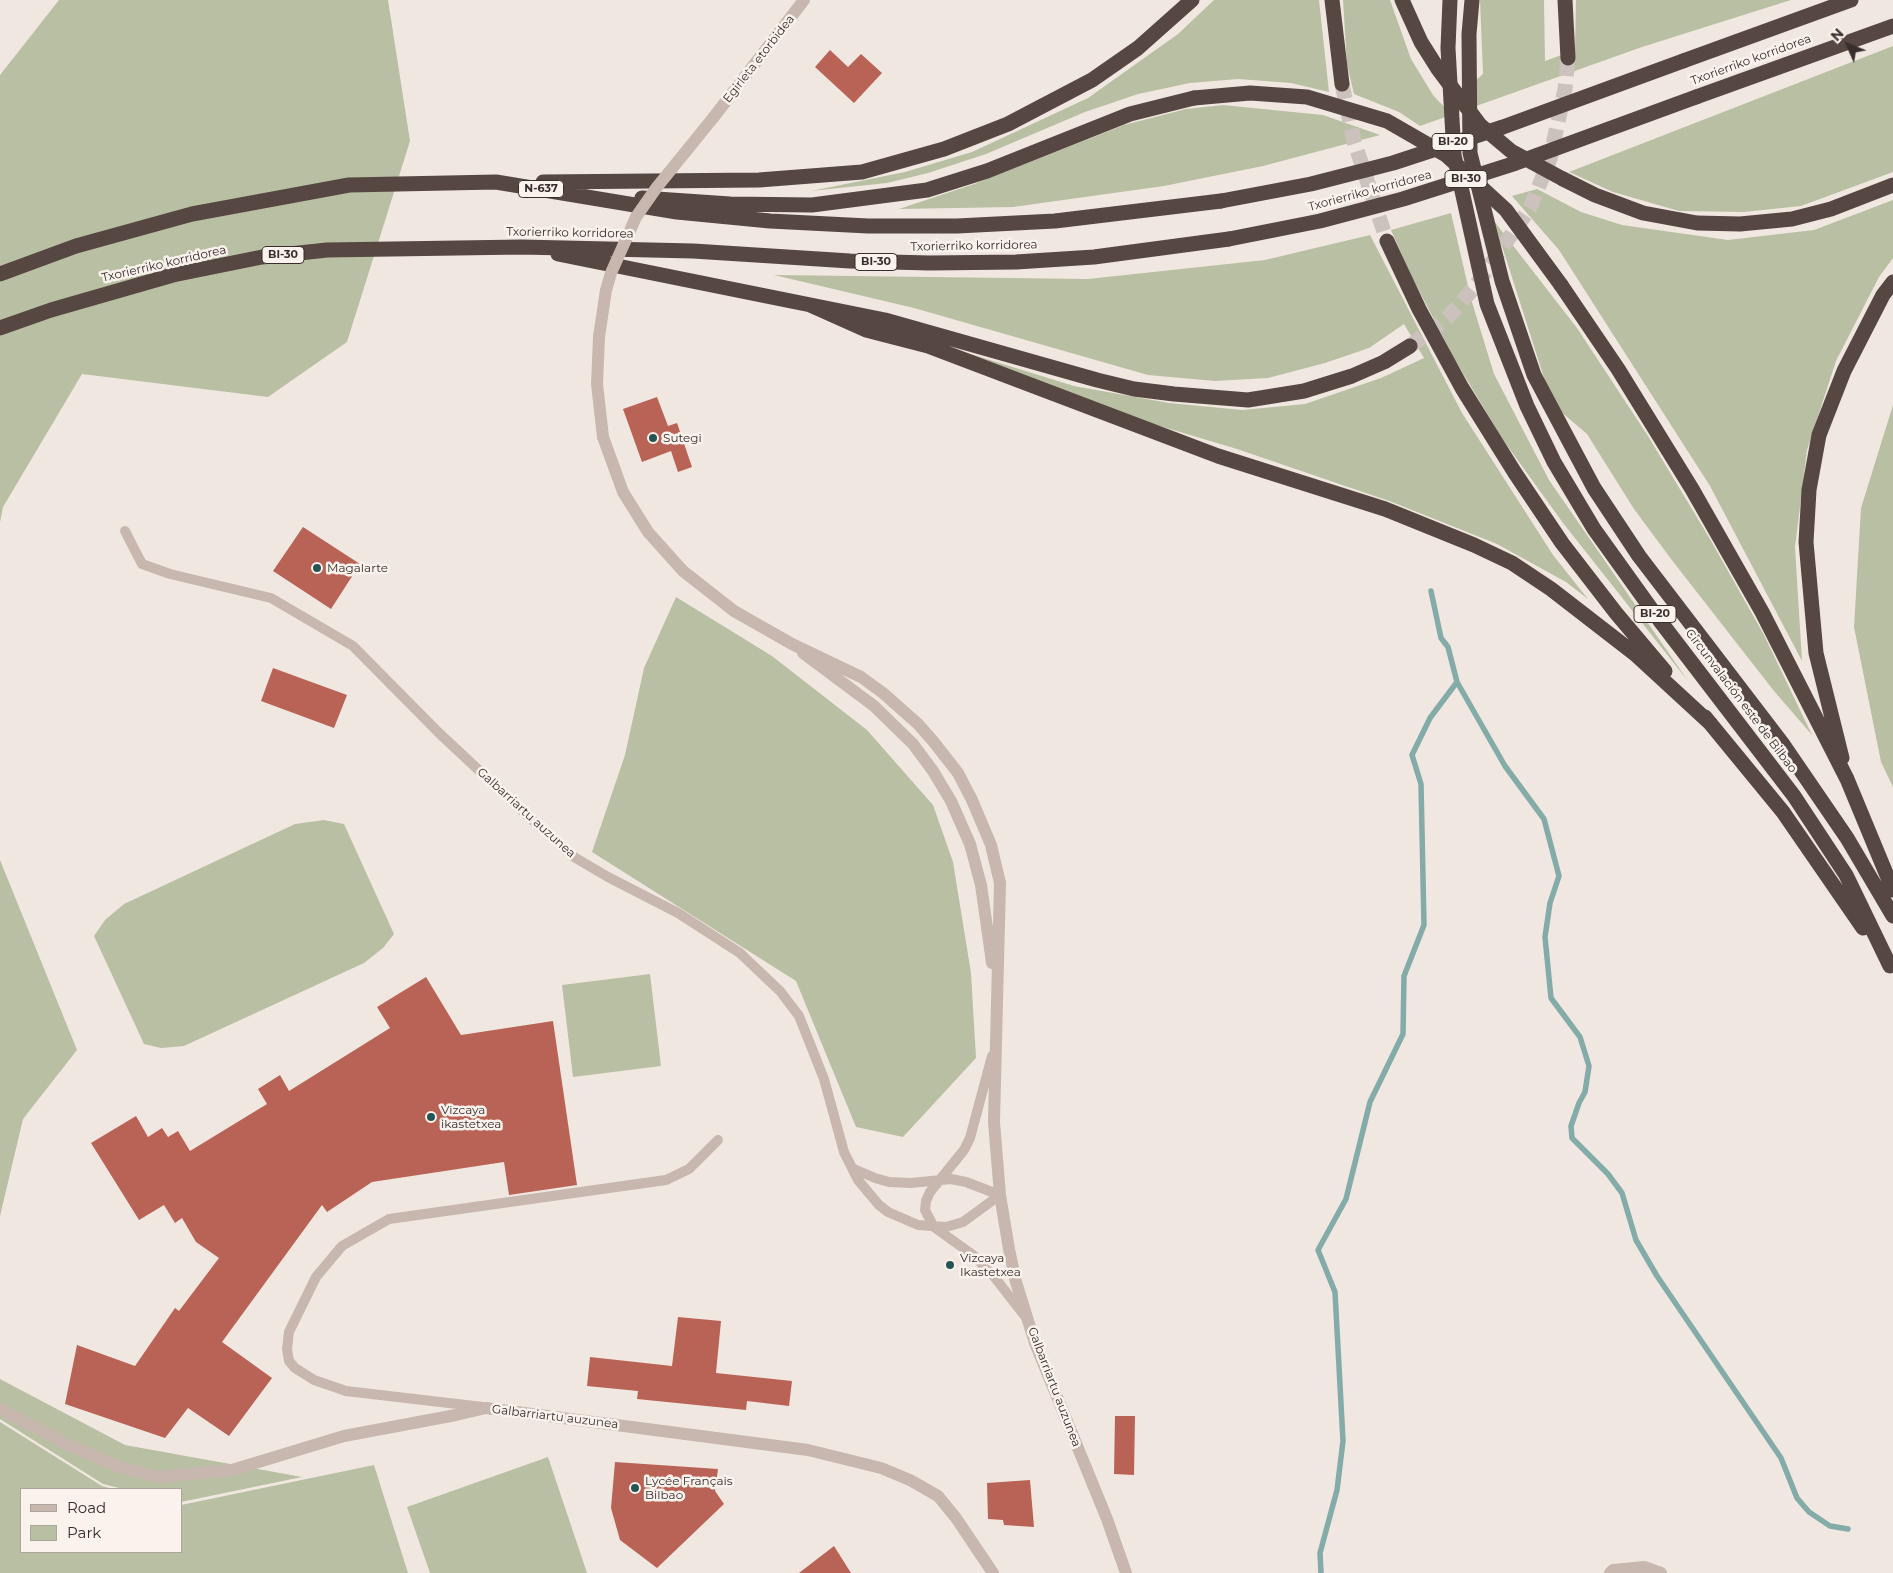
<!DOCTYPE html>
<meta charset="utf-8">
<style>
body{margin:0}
#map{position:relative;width:1893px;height:1573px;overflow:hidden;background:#f1e7e1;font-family:Montserrat,sans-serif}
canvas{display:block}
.legend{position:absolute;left:20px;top:1488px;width:162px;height:65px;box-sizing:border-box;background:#f9f2ed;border:1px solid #aca49f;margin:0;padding:6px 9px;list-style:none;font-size:15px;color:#382e2b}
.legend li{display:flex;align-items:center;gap:10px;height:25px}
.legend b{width:25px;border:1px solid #aca49f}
.north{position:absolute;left:1823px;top:20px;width:50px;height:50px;-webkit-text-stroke:4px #f9f2ed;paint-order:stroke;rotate:314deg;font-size:14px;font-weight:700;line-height:20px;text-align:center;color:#382e2b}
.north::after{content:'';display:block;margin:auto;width:18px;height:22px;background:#382e2b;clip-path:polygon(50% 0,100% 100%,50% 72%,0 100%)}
</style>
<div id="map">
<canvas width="1893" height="1573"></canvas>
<ul class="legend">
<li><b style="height:6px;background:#c8b7ae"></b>Road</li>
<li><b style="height:14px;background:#b9bfa2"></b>Park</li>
</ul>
<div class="north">N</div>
</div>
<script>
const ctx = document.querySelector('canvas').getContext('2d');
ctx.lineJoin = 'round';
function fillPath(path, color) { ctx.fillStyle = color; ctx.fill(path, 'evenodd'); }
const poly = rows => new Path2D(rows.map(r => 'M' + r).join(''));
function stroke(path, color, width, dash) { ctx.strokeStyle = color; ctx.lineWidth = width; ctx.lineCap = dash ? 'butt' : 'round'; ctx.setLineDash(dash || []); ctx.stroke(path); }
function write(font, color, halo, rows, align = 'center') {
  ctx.font = font + ' Montserrat,sans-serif'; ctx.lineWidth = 5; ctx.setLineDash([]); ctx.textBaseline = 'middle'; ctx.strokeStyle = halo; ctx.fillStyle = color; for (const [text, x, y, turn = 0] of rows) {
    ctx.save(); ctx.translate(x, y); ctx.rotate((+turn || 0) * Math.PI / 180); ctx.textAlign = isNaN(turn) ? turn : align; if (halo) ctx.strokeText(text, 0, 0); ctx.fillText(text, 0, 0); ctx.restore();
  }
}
const green = poly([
 [59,0,388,0,410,141,347,342,268,397,82,374,3,507,0,522,0,75],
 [1214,0,1319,0,1329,92,1291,83,1238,79,1190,83,1138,94,1085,112,986,154,928,173,887,183,811,191,905,172,972,152,1088,98,1178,34],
 [1343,0,1390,0,1411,59,1433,95,1445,108,1483,74,1480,0,1544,0,1545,61,1575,50,1576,0,1791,0,1642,47,1420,126,1399,112,1354,94,1347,64],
 [1893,46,1893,172,1801,206,1744,212,1679,211,1613,192,1569,172],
 [1223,105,1323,115,1380,135,1263,166,1164,186,1013,207,899,209,974,184,1124,125,1186,109],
 [1537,189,1581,212,1622,225,1728,240,1814,230,1893,200,1893,258,1879,277,1836,361,1807,450,1795,547,1802,661,1710,486,1559,250,1512,196],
 [1451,213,1471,299,1494,374,1549,480,1688,681,1563,523,1501,437,1454,358,1412,277,1391,230],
 [1494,221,1577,328,1648,436,1710,539,1764,635,1812,735,1774,691,1671,559,1634,509,1587,434,1560,411,1546,384],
 [1370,235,1462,413,1553,555,1588,599,1566,582,1497,544,1392,502,1237,449,1076,401,935,343,1074,386,1169,403,1242,410,1305,404,1381,378,1424,358,1404,324,1369,348,1325,363,1268,378,1215,381,1148,375,914,308,774,275,1088,279,1265,260],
 [1893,405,1893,787,1881,762,1854,627,1861,508],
 [676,597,772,656,867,730,933,805,953,862,971,973,976,1058,903,1137,856,1127,796,981,592,852,625,755,644,668],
 [324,820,344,824,394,934,383,948,364,963,184,1046,161,1048,144,1044,94,936,105,920,124,904,295,824],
 [0,860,77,1050,23,1119,0,1216],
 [650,974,661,1066,573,1077,562,985],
 [0,1379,125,1445,302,1477,181,1502,181,1489,123,1489,103,1484,0,1419],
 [0,1422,102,1486,113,1489,21,1489,21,1552,181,1552,181,1505,374,1465,408,1573,0,1573],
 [548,1457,587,1573,430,1573,407,1507]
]);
const stream = poly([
 [1431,591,1441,638,1448,647,1457,682,1505,766,1544,819,1559,876,1550,903,1545,937,1551,998,1580,1037,1589,1066,1585,1092,1579,1103,1571,1126,1572,1138,1608,1174,1622,1193,1636,1240,1657,1276,1781,1458,1797,1498,1809,1512,1830,1526,1848,1529],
 [1321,1573,1320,1553,1337,1490,1343,1441,1335,1292,1318,1250,1346,1199,1370,1102,1403,1034,1404,976,1424,925,1421,784,1412,755,1430,718,1457,682]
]);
const building = poly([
 [830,50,848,67,861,54,882,73,854,103,815,67],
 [657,397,668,426,677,423,692,467,678,472,671,451,642,462,623,409],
 [303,527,360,564,331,609,273,571],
 [273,668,347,695,334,728,261,701],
 [426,977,461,1035,553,1021,577,1185,509,1195,504,1162,372,1182,327,1212,322,1205,222,1342,272,1378,229,1436,188,1408,165,1438,65,1404,77,1345,135,1366,175,1308,179,1311,219,1258,196,1242,182,1218,175,1223,164,1205,139,1220,91,1143,136,1116,148,1137,162,1128,168,1137,178,1131,190,1151,267,1104,258,1089,280,1075,289,1091,390,1028,377,1007],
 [678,1317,721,1321,716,1373,792,1381,789,1406,747,1401,746,1410,637,1399,638,1391,587,1386,590,1357,672,1366],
 [1115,1416,1135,1416,1134,1475,1114,1474],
 [615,1462,718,1469,715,1491,724,1504,657,1568,620,1540,611,1508],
 [1030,1480,1034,1527,1004,1525,1003,1520,988,1519,987,1483],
 [834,1546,851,1573,799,1573]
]);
const motorwayTunnel = poly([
 [1342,84,1354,141,1387,241],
 [1410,346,1447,318,1474,288,1530,208,1550,159,1565,89,1568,58]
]);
const service = poly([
 [125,531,142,564,170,574,271,598,353,646,439,733,531,819,574,857,608,877,678,913,740,953,780,991,799,1016,824,1079,844,1152,858,1180,879,1205,888,1212,918,1225,946,1227,963,1222,1000,1195],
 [992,1056,970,1138,964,1150,930,1192,926,1201,925,1210,934,1227,973,1255,992,1274,1024,1315],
 [854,1169,875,1178,889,1182,911,1183,951,1179,966,1182,1000,1195],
 [483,1407,346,1391,314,1380,295,1368,289,1361,287,1349,289,1332,316,1277,342,1246,389,1219,666,1180,689,1169,718,1140]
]);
const minor = poly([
 [0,1409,69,1445,119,1467,158,1477,232,1470,344,1436,456,1415,486,1408,808,1450,881,1468,910,1480,938,1496,956,1518,993,1573],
 [1610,1573,1613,1570,1644,1567,1661,1573]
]);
const tertiary = poly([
 [713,118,804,0],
 [599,337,597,384,603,437,623,492,648,532,683,571,734,611,792,644,861,677,883,693,918,724,933,741,958,773,972,800,991,845,1000,883,994,1122,1000,1195,1009,1249,1016,1282,1035,1343,1107,1519,1126,1573],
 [803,653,874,706,913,744,933,771,951,801,970,844,981,885,992,963]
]);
const motorway = poly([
 [1332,0,1342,84],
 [1450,0,1448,48,1454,155,1487,304,1527,406,1554,462,1594,529,1660,621,1794,796,1846,875,1890,966],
 [1472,0,1469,34,1470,153,1502,281,1534,375,1594,488,1639,556,1782,743,1847,838,1893,916],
 [1565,0,1568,58],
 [1683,61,1851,0],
 [1696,97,1893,26],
 [1563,179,1595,195,1643,213,1697,223,1740,224,1792,219,1831,209,1893,185],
 [543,182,759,180,862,172,944,149,1008,124,1092,80,1138,48,1192,0],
 [642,198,730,204,812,205,927,190,987,171,1130,114,1194,98],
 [1387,241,1419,309,1462,388,1515,473,1562,543,1616,613,1665,671],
 [558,254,885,320,1097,380,1134,389,1174,394,1248,400,1304,391,1352,376,1384,362,1410,346],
 [0,274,76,246,192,214,349,185,496,182,677,212,770,221,868,226,957,226,1055,221,1221,201],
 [1561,285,1618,369,1692,489,1762,612,1847,779,1893,890],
 [810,305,866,330,928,346,1218,456,1385,509,1474,545,1512,563,1551,589,1635,654,1711,724],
 [0,328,51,310,173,275,262,257,327,250,522,247,693,251,850,261,930,263,1016,262,1094,257,1229,239],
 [1705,717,1783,812,1863,928],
 [1842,758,1816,653,1806,542,1809,490,1819,435,1844,371,1883,295,1893,282]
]);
const tertiaryBridge = poly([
 [599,337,606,290,611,273,636,217,657,187,713,118]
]);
const motorwayBridge = poly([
 [1402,0,1421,42,1438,69,1480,125,1511,151,1563,179],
 [1194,98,1250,93,1307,97,1387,121,1446,155,1506,210,1561,285],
 [1221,201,1311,184,1393,163,1503,127,1683,61],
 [1229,239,1320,221,1403,199,1516,163,1696,97]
]);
const markers = [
 [653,438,5,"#255552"],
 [317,568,5,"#255552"],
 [431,1117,5,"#255552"],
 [950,1265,5,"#255552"],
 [635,1488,5,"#255552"]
];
const shields = [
 [1453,142,42],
 [1466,179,42],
 [541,189,45],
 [283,255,42],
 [876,262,42],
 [1655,614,42]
];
const shieldNames = [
 ["BI-20",1453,142],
 ["BI-30",1466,179],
 ["N-637",541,189],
 ["BI-30",283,255],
 ["BI-30",876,262],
 ["BI-20",1655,614]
];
const streetNames = [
 ["Egirleta etorbidea",759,59,-52],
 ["Txorierriko korridorea",1751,60,-20],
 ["Txorierriko korridorea",1370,191,-15],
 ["Txorierriko korridorea",570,233,1],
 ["Txorierriko korridorea",974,246,-1],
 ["Txorierriko korridorea",164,264,-13],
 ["Circunvalación este de Bilbao",1741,701,53],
 ["Galbarriartu auzunea",526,813,42],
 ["Galbarriartu auzunea",1054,1387,69],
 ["Galbarriartu auzunea",555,1417,7]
];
const poiNames = [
 ["Sutegi",663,438],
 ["Magalarte",327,568],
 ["Vizcaya",441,1110],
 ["ikastetxea",441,1124],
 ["Vizcaya",960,1258],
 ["Ikastetxea",960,1272],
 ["Lycée Français",645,1481],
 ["Bilbao",645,1495]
];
fillPath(green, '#b9bfa2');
stroke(stream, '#83aba8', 5.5);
fillPath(building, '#b96356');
stroke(motorwayTunnel, '#ccc2bd', 15, [15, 8]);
stroke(service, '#c8b7ae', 10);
stroke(minor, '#c8b7ae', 12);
stroke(tertiary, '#c8b7ae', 12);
stroke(motorway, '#574743', 15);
stroke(tertiaryBridge, '#c8b7ae', 12);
stroke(motorwayBridge, '#574743', 15);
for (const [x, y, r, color] of markers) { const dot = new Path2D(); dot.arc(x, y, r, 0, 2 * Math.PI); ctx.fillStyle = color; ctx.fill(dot); stroke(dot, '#f9f2ed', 2); }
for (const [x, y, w] of shields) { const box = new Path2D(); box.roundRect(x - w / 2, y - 8.5, w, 17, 4); ctx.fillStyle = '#f9f2ed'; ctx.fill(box); stroke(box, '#382e2b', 1); }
write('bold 11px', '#382e2b', null, shieldNames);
write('12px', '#382e2b', '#f9f2ed', streetNames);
write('12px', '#382e2b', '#f9f2ed', poiNames, 'left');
</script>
